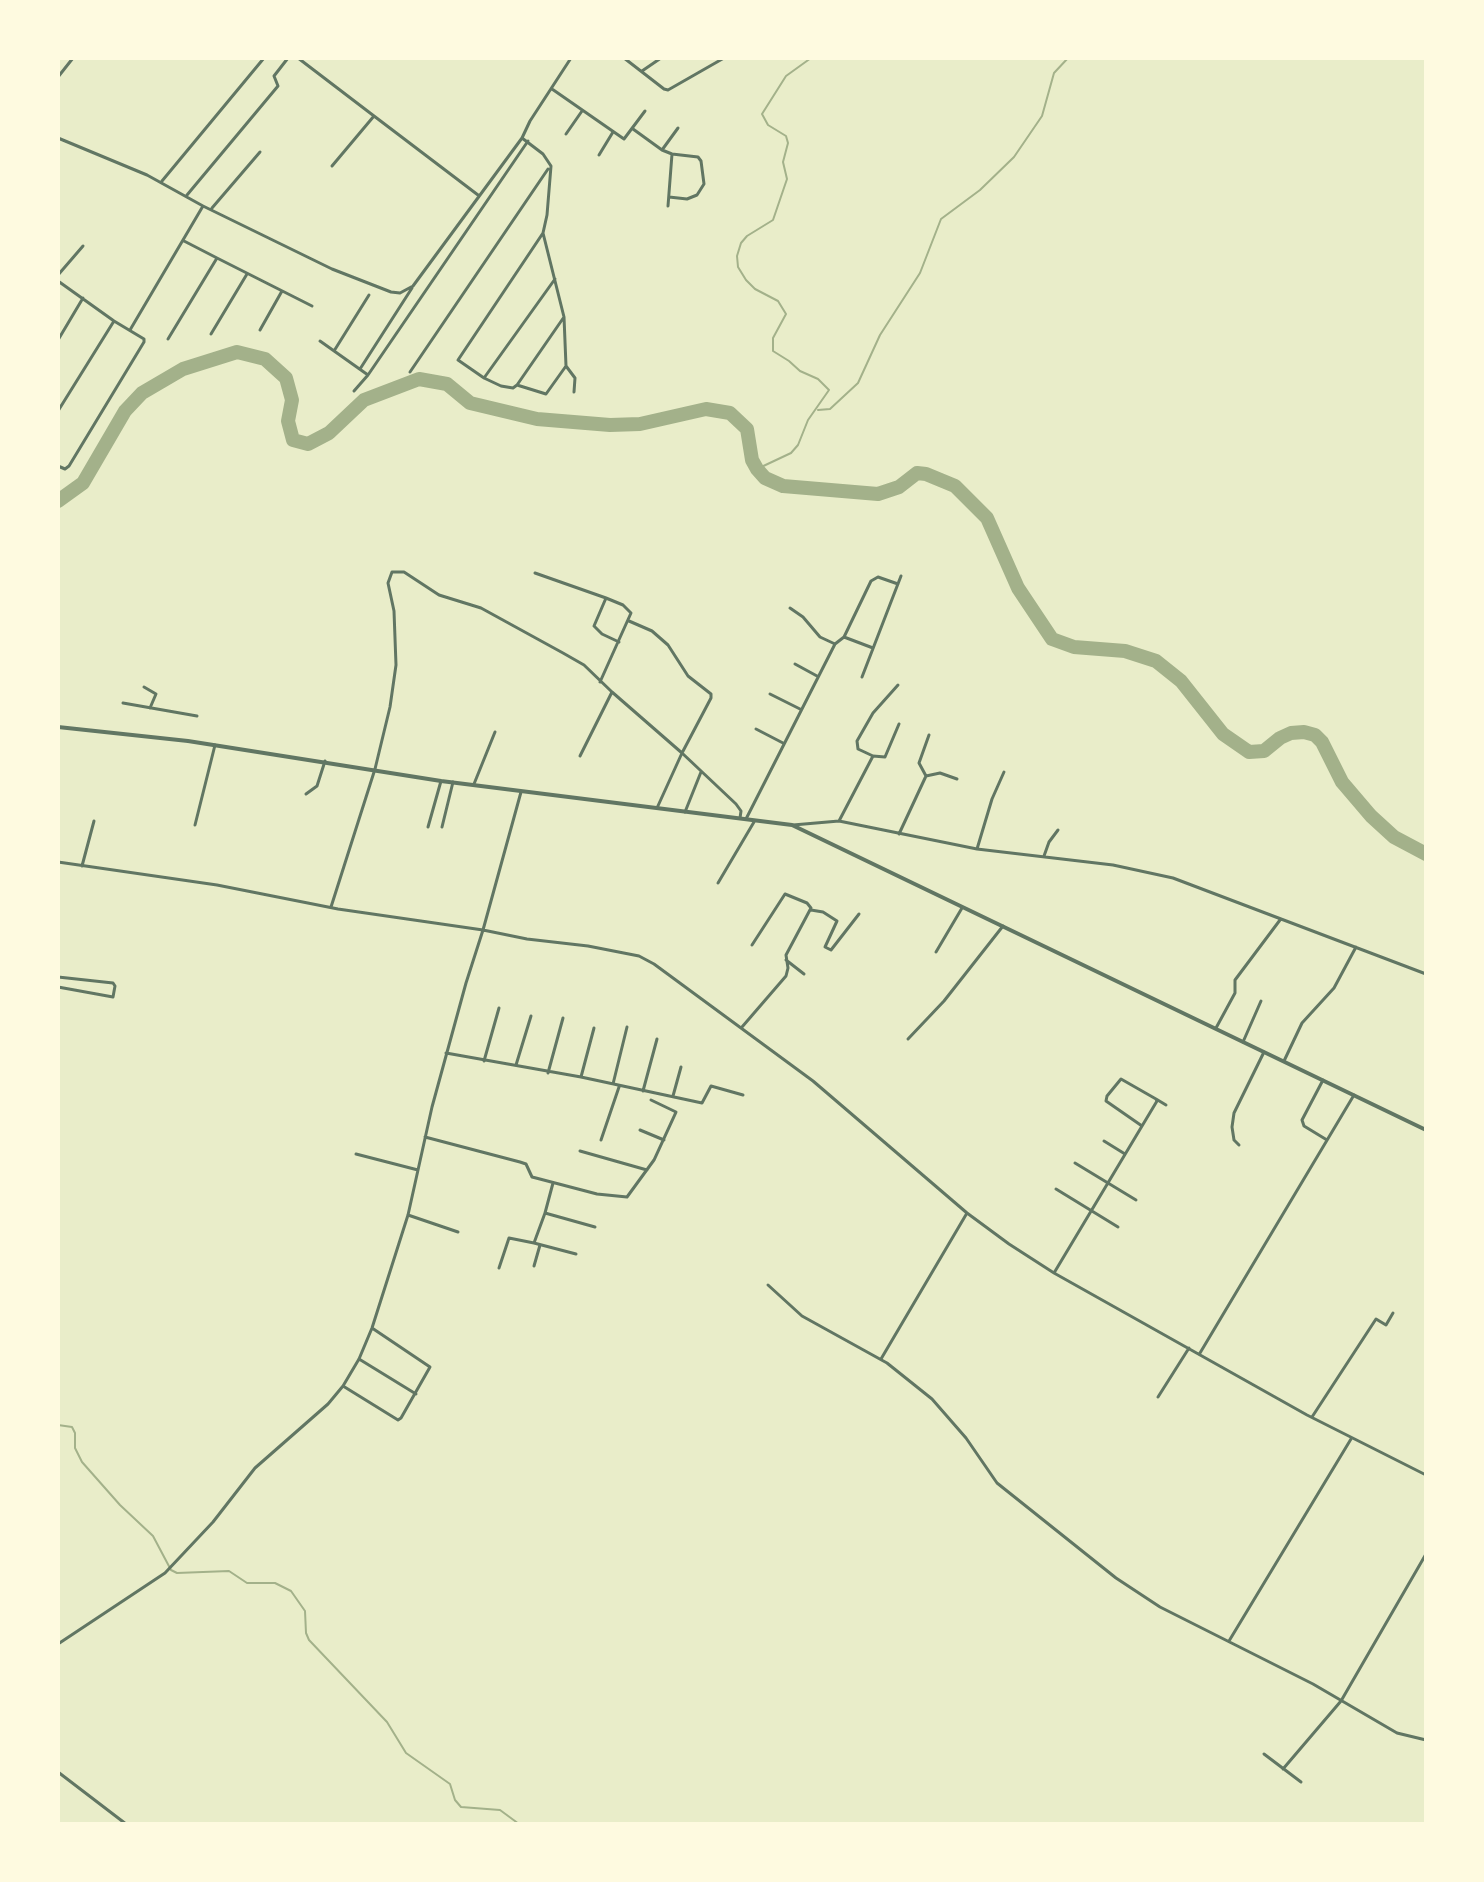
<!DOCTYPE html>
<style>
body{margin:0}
#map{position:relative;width:1484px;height:1882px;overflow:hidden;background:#e9edc9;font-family:"Source Sans 3",sans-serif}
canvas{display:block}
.frame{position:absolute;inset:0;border:60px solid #fefae0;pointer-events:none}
</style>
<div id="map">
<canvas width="1484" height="1882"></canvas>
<div class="frame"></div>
</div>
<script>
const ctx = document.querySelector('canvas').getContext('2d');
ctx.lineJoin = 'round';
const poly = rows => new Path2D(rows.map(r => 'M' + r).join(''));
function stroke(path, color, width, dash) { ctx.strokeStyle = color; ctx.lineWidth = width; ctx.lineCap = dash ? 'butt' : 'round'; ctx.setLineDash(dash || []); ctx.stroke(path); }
const stream = poly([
 [818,410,830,409,858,383,880,335,920,273,941,219,980,190,1014,157,1042,116,1054,73,1068,58],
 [757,469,791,453,798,445,808,420,829,390,818,379,800,371,789,361,773,351,773,338,786,314,778,301,755,289,746,280,738,267,737,256,741,243,747,236,773,220,787,179,783,162,788,143,786,136,768,125,762,114,786,76,811,58],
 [58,1425,72,1427,75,1433,75,1448,82,1462,120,1505,153,1536,171,1570,177,1573,229,1571,247,1583,275,1583,291,1591,305,1611,306,1633,309,1640,387,1722,406,1753,450,1784,455,1800,461,1807,500,1810,519,1824]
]);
const river = poly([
 [58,501,83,483,125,411,142,393,183,369,237,352,265,359,286,378,292,400,288,421,293,440,308,444,329,433,364,400,419,379,447,384,470,403,537,419,610,425,640,424,706,409,730,413,747,429,752,460,757,469,765,478,783,486,878,494,899,487,917,473,926,474,955,486,987,518,1018,588,1052,639,1074,647,1125,651,1156,661,1181,681,1223,734,1249,752,1264,751,1280,738,1291,733,1304,732,1315,735,1322,742,1342,782,1371,816,1394,837,1426,854]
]);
const minor = poly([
 [298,58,374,116,332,166],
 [624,58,664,89,668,90,724,58],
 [642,71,661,58],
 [58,77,73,58],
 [552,89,624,139,645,111],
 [374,116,478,195],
 [633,129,662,150,672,154,698,157,701,161,704,184,697,195,687,199,669,197],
 [566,134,582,111],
 [58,138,147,175,203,206,332,269,391,292,400,293,413,286,522,138,530,121,571,58],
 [662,150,678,128],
 [599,155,613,132],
 [162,181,264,58],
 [187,195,278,86,274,76,288,58],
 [668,206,672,154],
 [212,208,260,152],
 [543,233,458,360,484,378,555,279],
 [217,258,312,306],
 [58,275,83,246],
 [58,281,114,321,144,339,144,342,69,466,65,469,58,466],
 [130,330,203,206],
 [260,330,282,291],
 [211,334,247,274],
 [168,339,217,258,184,241],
 [58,340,83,298],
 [320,341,368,375,528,141],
 [334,351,369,295],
 [566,366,575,378,574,392],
 [360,369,412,288],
 [410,372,548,169],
 [484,378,501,386,513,388,517,385,546,394,566,366,564,317,543,233,547,215,551,166,543,154,522,138],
 [517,385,564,317],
 [354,391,368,375],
 [58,411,114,321],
 [535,573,606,598,594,626,602,634,619,642],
 [790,608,803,617,820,637,835,644],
 [629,621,652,631,668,645,688,676,711,694,711,698,682,753,736,804,741,811,740,818],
 [844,637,871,581,878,577,898,584],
 [795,664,817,676],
 [862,677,901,576],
 [600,682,631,613,623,605,606,598],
 [144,687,156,694,150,708],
 [770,694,800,709],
 [123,703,197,716],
 [756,729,783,743],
 [580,756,612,692,682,753,657,808],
 [873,756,885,757,899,724],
 [926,776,919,763,929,735],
 [474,784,495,732],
 [521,792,483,930,527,939,588,946,639,956,654,964,813,1081,967,1213,1009,1244,1054,1273,1307,1415,1426,1475],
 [306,794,317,786,325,761],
 [685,812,701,772],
 [746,819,835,644,844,637,873,648],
 [839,821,873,756,858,749,857,741,873,713,898,685],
 [195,825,215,745],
 [793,825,839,821,977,849,1113,865,1173,878,1426,974],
 [428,827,441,781],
 [442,827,453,782],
 [899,834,926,776,940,773,957,779],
 [977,849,992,799,1004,772],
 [1044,856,1049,842,1058,830],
 [58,862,217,885,338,909,483,930,466,983,432,1107,408,1215,372,1328,359,1359,343,1386,398,1420,401,1418,430,1367,372,1328],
 [82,866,94,821],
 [718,883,754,822],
 [331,907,375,769,390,707,396,665,394,611,388,583,392,572,404,572,439,595,481,608,563,653,584,665,612,692],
 [811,910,823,912,837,921,825,947,831,950,859,914],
 [936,952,962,908],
 [786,960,804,974],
 [58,977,113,983,115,986,113,997,58,987],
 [742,1027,786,976,788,968,786,955,811,908,807,903,785,894,752,945],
 [1216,1028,1235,993,1235,980,1280,920],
 [908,1039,944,1001,1003,926],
 [1243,1042,1261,1001],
 [446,1053,581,1077,702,1103,711,1086,743,1095],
 [484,1061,499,1008],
 [1284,1061,1302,1023,1334,988,1356,947],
 [516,1065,531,1016],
 [548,1073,563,1018],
 [581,1077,594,1028],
 [1323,1080,1302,1120,1304,1126,1327,1140],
 [613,1084,627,1027],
 [643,1091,657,1039],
 [673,1096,681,1067],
 [1156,1099,1166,1105],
 [640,1130,664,1140],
 [425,1137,520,1162,526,1164,532,1177,536,1178,597,1194,627,1197,654,1160,676,1112,651,1100],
 [601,1140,619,1087],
 [1104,1141,1125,1154],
 [1239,1145,1234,1140,1232,1127,1234,1113,1264,1052],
 [580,1151,647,1170],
 [356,1154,418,1170],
 [1075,1163,1136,1200],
 [553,1183,545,1213,595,1227],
 [1056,1189,1118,1227],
 [545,1213,534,1243,576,1254],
 [408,1215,458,1232],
 [534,1266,540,1245],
 [499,1268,509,1238,534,1243],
 [1054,1273,1157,1101,1156,1099,1121,1079,1107,1096,1106,1101,1142,1126],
 [768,1285,802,1316,887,1363,932,1399,966,1438,997,1483,1116,1578,1160,1607,1313,1684,1397,1733,1426,1740],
 [1200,1353,1354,1095],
 [359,1359,416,1394],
 [881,1359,967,1213],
 [1158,1397,1189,1348],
 [1312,1417,1376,1319,1386,1325,1393,1313],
 [1229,1641,1351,1439],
 [58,1644,165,1573,213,1522,255,1468,328,1404,343,1386],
 [1264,1754,1301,1782],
 [1283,1769,1341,1701,1426,1554],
 [58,1772,126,1824]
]);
const tertiary = poly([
 [58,727,188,741,441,781,792,825,1426,1130]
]);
stroke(stream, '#a3b18a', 2);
stroke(river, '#a3b18a', 14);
stroke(minor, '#617663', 3);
stroke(tertiary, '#617663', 4);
</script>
